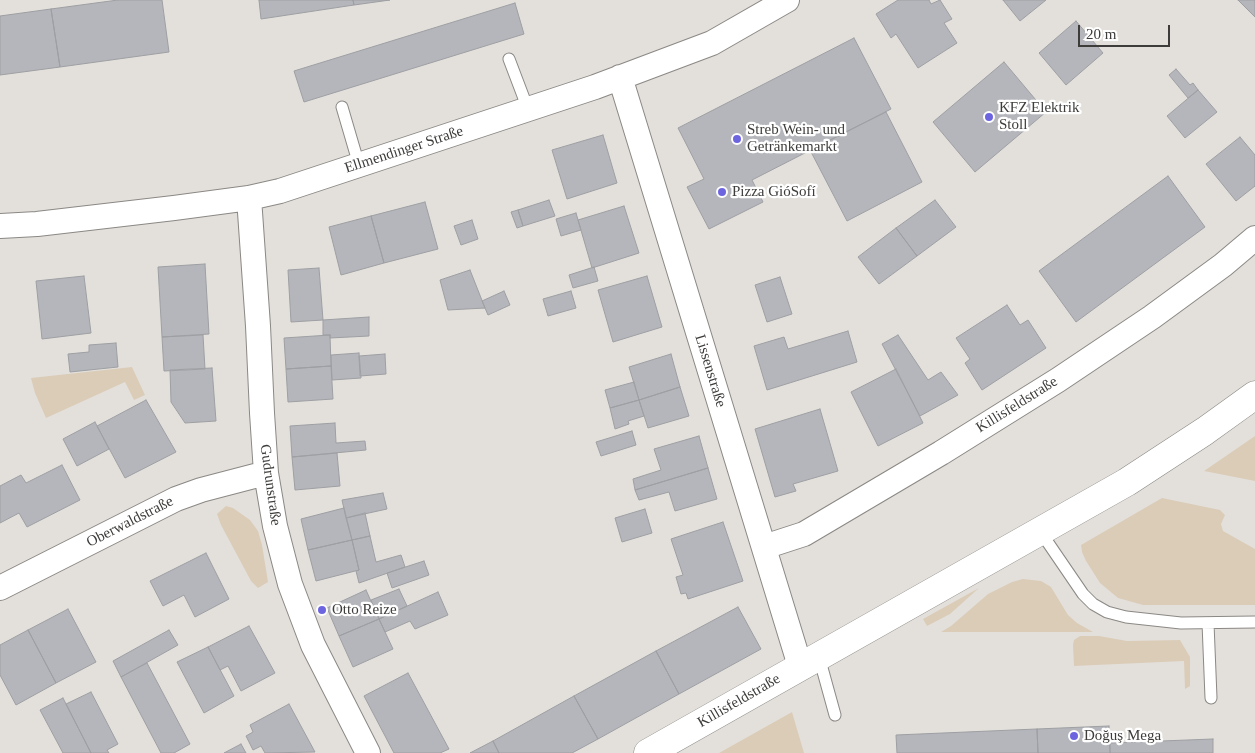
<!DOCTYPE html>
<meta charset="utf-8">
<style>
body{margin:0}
#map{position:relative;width:1255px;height:753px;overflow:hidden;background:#e3e0db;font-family:Georgia,serif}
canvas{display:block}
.scale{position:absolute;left:1078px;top:25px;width:92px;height:22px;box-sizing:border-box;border:2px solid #3d3c3a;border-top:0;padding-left:6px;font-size:15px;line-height:18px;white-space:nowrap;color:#3d3c3a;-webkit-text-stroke:4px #fff;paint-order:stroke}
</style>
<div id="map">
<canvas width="1255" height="753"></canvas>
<div class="scale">20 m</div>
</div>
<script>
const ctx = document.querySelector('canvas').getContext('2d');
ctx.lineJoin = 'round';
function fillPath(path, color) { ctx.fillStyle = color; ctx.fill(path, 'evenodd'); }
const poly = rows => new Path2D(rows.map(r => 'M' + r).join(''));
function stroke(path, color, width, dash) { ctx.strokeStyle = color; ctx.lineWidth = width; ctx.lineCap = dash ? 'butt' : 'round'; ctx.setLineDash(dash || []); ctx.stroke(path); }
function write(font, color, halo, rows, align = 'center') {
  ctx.font = font + ' Georgia,serif'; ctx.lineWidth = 4.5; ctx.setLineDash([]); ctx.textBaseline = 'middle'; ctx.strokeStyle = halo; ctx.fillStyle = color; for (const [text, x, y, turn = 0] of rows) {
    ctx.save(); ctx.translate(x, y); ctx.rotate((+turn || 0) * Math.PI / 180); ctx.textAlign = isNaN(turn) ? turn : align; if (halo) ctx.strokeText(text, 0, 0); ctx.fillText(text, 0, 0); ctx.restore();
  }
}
const green = poly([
 [132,367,145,395,134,400,125,382,46,418,35,393,31,378],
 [1255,436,1255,481,1204,471],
 [1162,498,1220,510,1225,515,1221,524,1223,531,1255,549,1255,605,1143,605,1118,598,1100,583,1086,561,1082,552,1081,545],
 [226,506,233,508,250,520,258,531,262,545,268,582,258,588,251,581,221,525,217,514],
 [1023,579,1041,581,1051,587,1068,615,1077,623,1093,632,941,632,951,626,988,594,1012,582],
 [979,588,950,614,927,626,923,619],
 [1080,636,1099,636,1127,641,1180,640,1190,657,1190,686,1185,689,1184,661,1074,666,1073,645,1074,640],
 [792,712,804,753,719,753]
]);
const building = poly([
 [118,0,162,0,169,52,60,67,51,9,118,0],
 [259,0,353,0,354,5,261,19,259,0],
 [353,0,390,0,354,5,353,0],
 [898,0,929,0,931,4,940,0,952,19,944,23,957,43,918,68,896,34,891,38,876,14,898,0],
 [1003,0,1046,0,1020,21,1003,0],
 [1238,0,1255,0,1255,17,1238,0],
 [515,3,524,34,304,102,294,71,515,3],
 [51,9,60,67,0,75,0,16,51,9],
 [1076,21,1103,53,1066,85,1039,53,1076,21],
 [854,38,891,109,752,180,763,202,709,229,687,187,704,179,678,128,854,38],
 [1004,62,1046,112,975,172,933,122,1004,62],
 [1176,69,1190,85,1193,83,1198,90,1188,98,1169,75,1176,69],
 [1198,90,1217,112,1185,138,1167,116,1198,90],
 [886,112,922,182,847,221,810,150,886,112],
 [603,135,617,183,567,199,552,150,603,135],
 [1240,137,1255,155,1255,186,1236,201,1206,164,1240,137],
 [1168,176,1205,227,1076,322,1039,271,1168,176],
 [549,200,555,216,523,226,518,210,549,200],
 [935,200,956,227,917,256,896,228,935,200],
 [425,202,438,249,384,263,371,216,425,202],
 [624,206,639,253,592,268,578,220,624,206],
 [518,210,523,226,517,228,511,212,518,210],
 [576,213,581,230,561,236,556,219,576,213],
 [371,216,384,263,341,275,329,227,371,216],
 [472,220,478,239,461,245,454,226,472,220],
 [896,228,917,256,879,284,858,257,896,228],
 [205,264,209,334,162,337,158,267,205,264],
 [594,267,598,281,573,288,569,275,594,267],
 [319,268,323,320,291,322,288,270,319,268],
 [470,270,485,308,448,310,440,280,470,270],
 [84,276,91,333,42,339,36,281,84,276],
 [647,276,662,327,613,342,598,290,647,276],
 [780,277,792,314,767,322,755,285,780,277],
 [504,291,510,305,488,315,482,301,504,291],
 [571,291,576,308,548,316,543,299,571,291],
 [1007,305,1020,325,1028,320,1046,348,982,390,965,363,970,359,956,338,1007,305],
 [369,317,369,336,330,338,330,335,323,335,323,320,369,317],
 [848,331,857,362,767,390,754,346,784,337,788,349,848,331],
 [203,335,205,369,164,371,162,337,203,335],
 [330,335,331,366,286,369,284,338,330,335],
 [898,335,928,380,941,372,958,395,920,416,882,344,898,335],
 [116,343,118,367,70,372,68,354,89,352,89,345,116,343],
 [359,353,361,378,332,380,331,355,359,353],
 [385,354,386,374,360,376,359,356,385,354],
 [671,354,680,387,639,400,629,367,671,354],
 [331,366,333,399,288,402,286,369,331,366],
 [212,368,216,421,185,423,171,402,170,370,212,368],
 [896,369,923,423,878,446,851,392,896,369],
 [634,382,639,400,610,408,605,390,634,382],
 [680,387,689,416,648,428,639,400,680,387],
 [146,400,176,452,125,478,97,426,146,400],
 [639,400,644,416,628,421,629,424,615,429,610,408,639,400],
 [820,409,838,471,793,484,796,491,775,497,755,429,820,409],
 [95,422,109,449,77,466,63,439,95,422],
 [335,423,336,443,365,441,366,450,292,457,290,426,335,423],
 [632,431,636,445,601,456,596,442,632,431],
 [699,436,708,468,635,490,633,479,661,470,654,449,699,436],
 [337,453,340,486,295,490,292,457,337,453],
 [62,465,80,500,27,527,19,513,0,523,0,486,21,475,26,483,62,465],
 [708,468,717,499,675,511,669,492,639,500,635,490,708,468],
 [383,493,387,509,346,518,342,500,383,493],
 [344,508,352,540,308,550,301,519,344,508],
 [645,509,652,533,622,542,615,518,645,509],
 [365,513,370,536,352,540,346,518,365,513],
 [723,522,743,581,688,599,686,593,681,594,676,577,683,575,671,539,723,522],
 [370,536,376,562,401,555,405,567,359,583,356,571,359,570,352,540,370,536],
 [352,540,359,570,316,581,308,550,352,540],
 [206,553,229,599,195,617,184,595,163,606,150,581,206,553],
 [424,561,429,575,392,588,387,573,424,561],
 [399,589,407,606,379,619,371,600,399,589],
 [366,590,379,619,339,636,327,608,366,590],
 [438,592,448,615,415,629,410,621,385,632,379,619,438,592],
 [738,607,761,649,679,694,656,651,738,607],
 [68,609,96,662,56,683,28,630,68,609],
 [379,619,393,649,353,667,339,636,379,619],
 [249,626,275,673,241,691,228,666,220,670,208,647,249,626],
 [28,630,56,683,16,705,0,675,0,645,28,630],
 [169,630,178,645,121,677,113,661,169,630],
 [208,647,234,696,204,713,177,662,208,647],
 [656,651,679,694,598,739,574,696,656,651],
 [147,663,190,744,174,753,161,753,121,677,147,663],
 [408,673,449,749,440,753,394,753,364,696,408,673],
 [91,692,118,744,107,750,109,753,91,753,66,704,91,692],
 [574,696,598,739,572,753,499,753,493,741,574,696],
 [63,698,66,704,91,753,63,753,40,710,63,698],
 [289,704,315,752,265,753,261,746,253,750,246,736,253,732,250,725,289,704],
 [1109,726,1110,753,1038,753,1037,729,1109,726],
 [1037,729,1038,753,897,753,896,735,1037,729],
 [1213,739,1213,753,1110,753,1110,743,1213,739],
 [493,741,499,753,470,753,493,741],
 [241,744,246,753,224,753,241,744]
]);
const lane = poly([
 [509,59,528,109],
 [342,107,359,165],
 [1040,531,1083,594,1093,604,1107,612,1126,617,1181,623,1255,622],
 [1208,623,1211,698],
 [819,657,835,715]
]);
const street = poly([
 [620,77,800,666],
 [249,198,258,326,262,413,266,473,275,526,290,584,313,645,368,753],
 [0,226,37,224,174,208,249,198,280,191,595,87,712,43,787,0],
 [764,547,804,534,941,453,1058,380,1152,317,1223,265,1255,238],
 [0,588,176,499,201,490,266,473]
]);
const secondary = poly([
 [648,753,1127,482,1205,431,1255,395]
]);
const markers = [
 [989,117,5,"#6d65df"],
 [737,139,5,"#6d65df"],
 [722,192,5,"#6d65df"],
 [322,610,5,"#6d65df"],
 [1074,736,5,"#6d65df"]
];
const poiNames = [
 ["KFZ Elektrik",999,108],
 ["Stoll",999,125],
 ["Streb Wein- und",747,130],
 ["Getränkemarkt",747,147],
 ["Pizza GióSofí",732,192],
 ["Otto Reize",332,610],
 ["Doğuş Mega",1084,736]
];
const streetNames = [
 ["Ellmendinger Straße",404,150,-18],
 ["Lissenstraße",710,371,73],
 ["Killisfeldstraße",1017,405,-32],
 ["Gudrunstraße",270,485,82],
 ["Oberwaldstraße",130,522,-27],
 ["Killisfeldstraße",739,701,-30]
];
fillPath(green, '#dbccb8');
fillPath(building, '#b5b6bb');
stroke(building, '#9e9fa3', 1);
stroke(lane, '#8b8885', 13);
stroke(street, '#8b8885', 26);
stroke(secondary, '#8b8885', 29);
stroke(lane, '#fff', 11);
stroke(street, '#fff', 24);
stroke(secondary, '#fff', 28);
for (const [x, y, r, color] of markers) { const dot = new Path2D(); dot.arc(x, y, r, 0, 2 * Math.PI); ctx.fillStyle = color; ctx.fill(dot); stroke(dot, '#fff', 2); }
write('15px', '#3d3c3a', '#fff', poiNames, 'left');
write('15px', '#3d3c3a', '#fff', streetNames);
</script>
